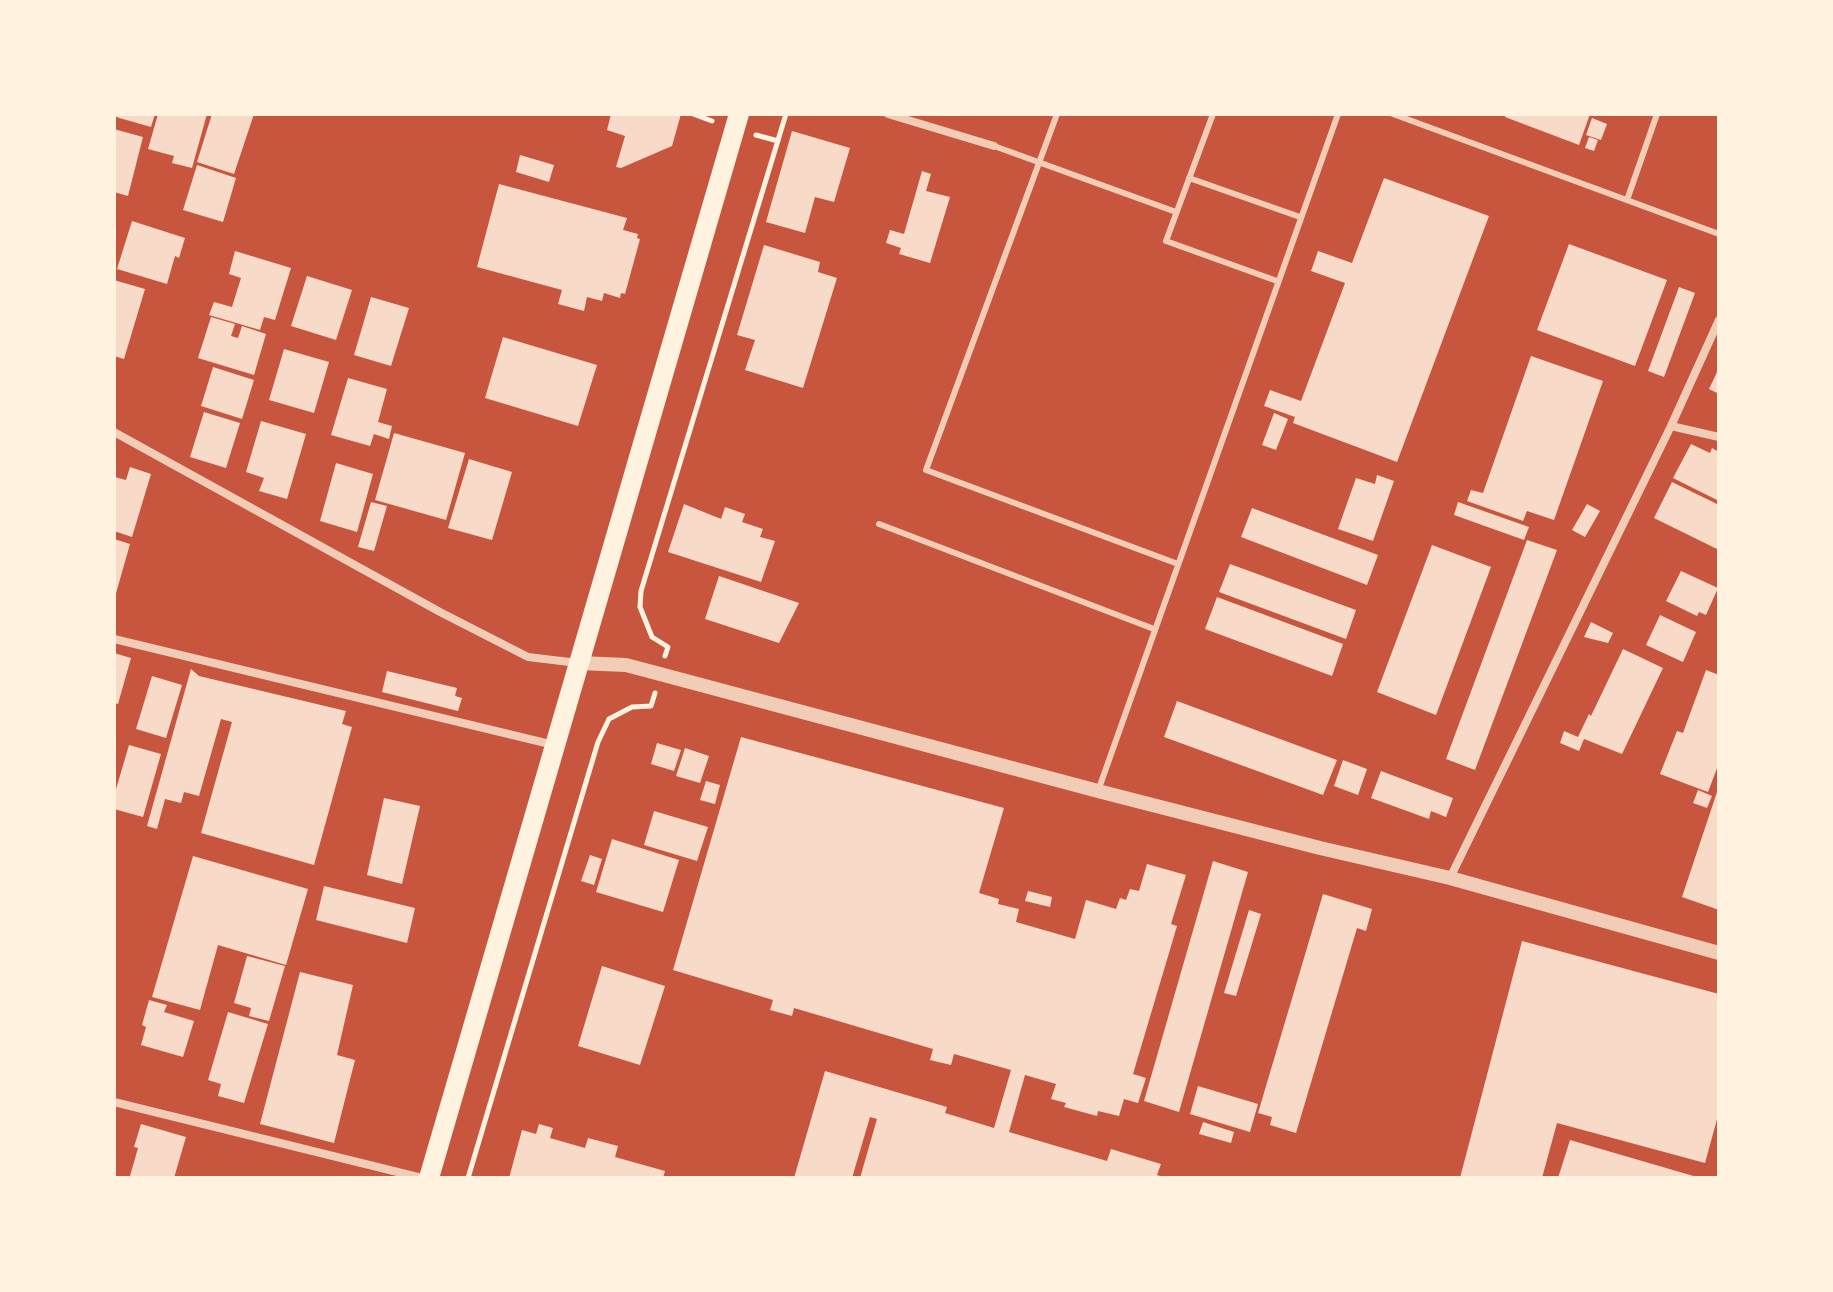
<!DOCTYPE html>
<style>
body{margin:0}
#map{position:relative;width:1833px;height:1292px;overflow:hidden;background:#c8553d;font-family:Rubik,sans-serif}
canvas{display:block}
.frame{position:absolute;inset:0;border:116px solid #fff3e0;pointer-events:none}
</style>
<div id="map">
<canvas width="1833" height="1292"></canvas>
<div class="frame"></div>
</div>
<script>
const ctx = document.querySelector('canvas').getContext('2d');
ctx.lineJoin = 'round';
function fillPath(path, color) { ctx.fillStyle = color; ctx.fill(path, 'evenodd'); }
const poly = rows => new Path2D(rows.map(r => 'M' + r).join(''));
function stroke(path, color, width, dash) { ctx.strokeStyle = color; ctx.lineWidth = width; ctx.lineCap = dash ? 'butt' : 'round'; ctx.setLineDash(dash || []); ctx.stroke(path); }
const building = poly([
 [117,114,155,114,151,127,116,117],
 [158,114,207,114,192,168,172,163,174,156,148,149],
 [212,114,254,114,234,174,197,162],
 [611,114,681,114,672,146,621,168,616,167,625,136,607,130],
 [1506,114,1590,114,1579,145,1505,117],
 [1592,118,1607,124,1601,140,1586,135],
 [114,129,143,137,128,196,114,192],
 [792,131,850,148,834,202,815,197,805,233,766,222],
 [1589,137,1598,140,1594,151,1585,148],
 [520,155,554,165,549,182,516,172],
 [197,165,236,178,223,222,183,210],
 [922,171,931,174,926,191,950,197,930,263,899,254,901,248,886,243,890,230,904,234],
 [1384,178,1489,216,1397,462,1293,423,1295,417,1264,406,1270,390,1301,401,1345,283,1311,271,1318,251,1352,263],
 [499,184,627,218,623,230,638,234,637,238,640,239,625,294,621,293,620,298,604,293,602,301,587,297,584,311,558,304,562,290,477,267],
 [132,221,185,238,179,258,175,256,167,284,117,269],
 [1569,244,1667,280,1635,366,1537,330],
 [764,245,820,262,818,272,837,278,803,388,745,370,755,340,737,335],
 [235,251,291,268,275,320,264,317,260,330,209,315,214,302,232,307,241,278,229,274],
 [307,276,352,290,336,340,291,326],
 [114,280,145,289,124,359,114,356],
 [1679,287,1695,293,1664,377,1648,371],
 [371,297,409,308,391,366,354,355],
 [211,317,235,324,231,336,238,338,242,326,266,334,254,375,198,358],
 [503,337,597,365,578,426,485,398],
 [284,349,329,362,314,413,269,400],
 [1531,356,1603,381,1554,520,1527,511,1523,521,1467,501,1471,490,1483,493],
 [213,367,254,380,242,419,201,406],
 [1719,368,1719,394,1709,389],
 [348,378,387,389,378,422,392,426,389,439,374,434,370,446,331,435],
 [204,412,240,423,226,468,190,457],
 [1274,413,1288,419,1276,450,1262,445],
 [261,421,306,434,287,499,259,491,264,478,246,472],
 [394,433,465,453,446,520,375,500],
 [1691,444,1710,453,1712,448,1719,452,1719,501,1673,478],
 [469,459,512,472,492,540,448,528],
 [336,463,373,474,357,532,320,521],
 [130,467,151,474,132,537,114,531,114,480,115,477,126,480],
 [1377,475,1394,481,1373,541,1338,529,1356,478,1375,484],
 [1672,482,1719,505,1719,550,1654,518],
 [371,502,387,506,374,551,358,547],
 [1458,502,1529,527,1524,540,1454,515],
 [684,504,721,519,725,507,745,514,742,522,763,529,760,537,775,541,761,582,668,552],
 [1587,504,1600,511,1585,537,1572,530],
 [1252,508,1378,555,1367,585,1241,537],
 [114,539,130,544,115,597,114,597],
 [1527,540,1557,550,1475,770,1446,759],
 [1432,545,1491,567,1436,715,1377,692],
 [1230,564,1356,610,1346,639,1219,592],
 [1681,571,1718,588,1706,615,1699,612,1697,616,1666,601],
 [719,576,799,603,779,643,705,619],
 [1217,597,1343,644,1332,676,1205,629],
 [1660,615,1696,632,1683,662,1646,645],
 [1591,622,1613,633,1608,643,1584,637],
 [1623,649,1663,668,1622,754,1584,739,1579,751,1560,743,1564,731,1578,737,1589,714,1591,716],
 [114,653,131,658,118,704,114,703],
 [191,669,199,676,346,711,342,724,352,727,314,865,201,833,232,722,221,719,199,796,184,792,181,803,165,799,157,829,147,826],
 [1706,670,1719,675,1719,763,1708,792,1660,774,1677,731,1683,733],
 [387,671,457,688,455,696,462,698,458,711,382,692],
 [152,676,182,685,166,738,136,729],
 [1177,701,1337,760,1323,795,1164,737],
 [741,737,1004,808,979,893,999,899,998,904,1019,909,1016,922,1075,939,1086,900,1116,909,1120,898,1126,900,1130,889,1139,891,1147,864,1186,875,1171,924,1177,926,1133,1074,1146,1078,1138,1103,1124,1099,1119,1116,1098,1111,1097,1116,1064,1107,1066,1103,1051,1099,1056,1084,1025,1075,1009,1132,1107,1161,1111,1149,1161,1164,1157,1175,1166,1178,860,1178,877,1119,870,1117,852,1178,794,1178,825,1071,947,1107,945,1113,994,1128,1011,1070,954,1054,951,1065,930,1060,933,1049,794,1008,792,1016,770,1010,773,1000,673,970],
 [657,743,681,750,674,771,651,764],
 [129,745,161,754,143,817,114,809,114,796],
 [685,748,709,756,700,783,676,776],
 [1343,760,1367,769,1358,795,1334,786],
 [1381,771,1453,798,1446,817,1431,811,1429,819,1371,798],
 [706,781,720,785,715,804,700,800],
 [1718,789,1719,789,1719,910,1682,897],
 [1698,790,1712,796,1707,808,1693,803],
 [384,798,420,806,402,884,367,875],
 [654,811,708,827,697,861,644,845],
 [612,839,679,860,663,912,596,892],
 [590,855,602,859,594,885,581,881],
 [193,856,308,889,286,965,218,945,200,1010,152,997],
 [1213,861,1248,872,1179,1112,1144,1101],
 [324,886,415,908,407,943,316,920],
 [1028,891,1052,897,1050,907,1025,901],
 [1323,894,1372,909,1366,931,1357,928,1296,1133,1270,1125,1272,1117,1258,1113],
 [1249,910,1261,914,1236,996,1224,993],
 [1522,941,1719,994,1719,1112,1705,1163,1557,1123,1542,1178,1460,1178],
 [247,956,285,966,269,1021,249,1016,251,1008,234,1003],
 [602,966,665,986,640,1065,578,1046],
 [300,972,353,985,337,1055,355,1060,334,1143,260,1124],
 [149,1000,167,1005,164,1012,194,1021,183,1057,141,1045,146,1027,142,1025],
 [228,1012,268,1024,244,1103,218,1096,221,1084,208,1080],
 [1198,1086,1258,1104,1250,1132,1190,1114],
 [1203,1122,1234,1132,1231,1143,1199,1134],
 [141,1124,186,1137,174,1178,130,1176,138,1148,134,1147],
 [539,1124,553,1128,550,1138,585,1148,588,1138,618,1146,615,1157,665,1171,663,1178,509,1178,522,1130,536,1134],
 [1570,1140,1697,1177,1697,1178,1558,1178]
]);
const path = poly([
 [693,114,712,121],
 [756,135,778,141],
 [665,656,668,647,652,637,640,607,641,591,786,114],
 [468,1178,598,742,609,719,632,707,651,706,655,693]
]);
const service = poly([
 [1057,114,926,470,1178,564],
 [1213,114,1166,241,1277,281],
 [1393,114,1719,234],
 [994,146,1176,212],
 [1189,178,1300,217],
 [1627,200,1657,114],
 [879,524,1154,629],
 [1098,791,1338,114]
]);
const minor = poly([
 [888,114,994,146],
 [1671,426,1719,437],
 [114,432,440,612,528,657,578,663],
 [114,639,554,745],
 [1450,878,1671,426,1719,320],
 [114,1102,422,1178]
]);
const tertiary = poly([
 [579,663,626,665,660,674,1098,791,1320,848,1450,878,1719,953]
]);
const primary = poly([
 [429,1178,739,114]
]);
fillPath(building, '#f7dbc8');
stroke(path, '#fff3e0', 5);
stroke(service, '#f1ccb7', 6);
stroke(minor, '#f1ccb7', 8);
stroke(tertiary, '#f1ccb7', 14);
stroke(primary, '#fff3e0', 20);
</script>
